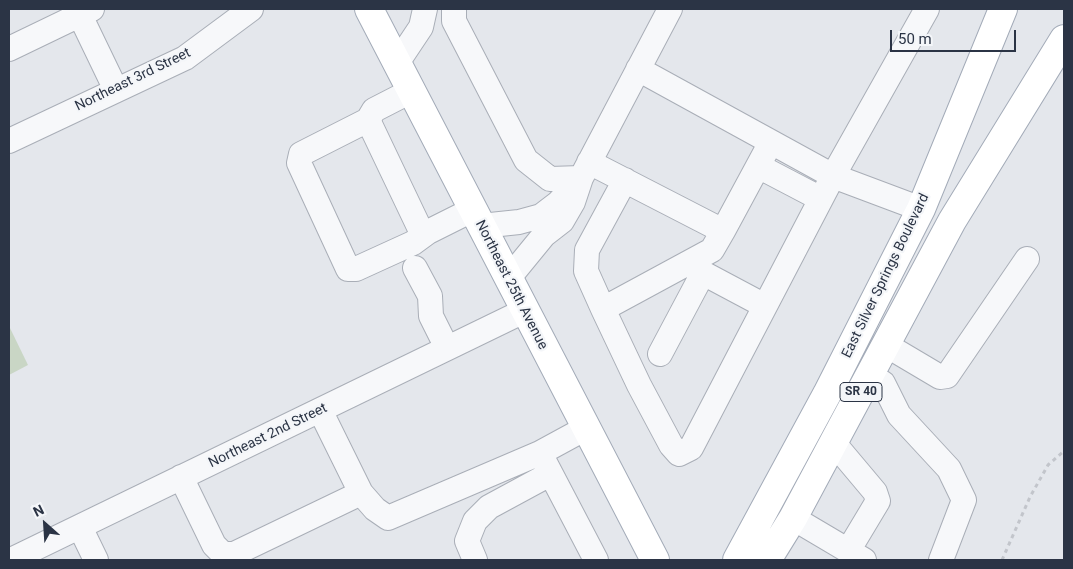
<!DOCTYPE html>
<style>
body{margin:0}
#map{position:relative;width:1073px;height:569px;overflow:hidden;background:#e4e7ec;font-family:Roboto,sans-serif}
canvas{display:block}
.frame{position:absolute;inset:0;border:10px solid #2b3445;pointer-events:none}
.north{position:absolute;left:20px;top:499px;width:50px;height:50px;-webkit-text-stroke:4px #f4f6f9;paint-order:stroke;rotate:334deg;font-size:14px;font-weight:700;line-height:20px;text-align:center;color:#2b3445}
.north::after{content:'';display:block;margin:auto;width:18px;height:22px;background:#2b3445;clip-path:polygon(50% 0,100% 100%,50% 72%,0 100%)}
.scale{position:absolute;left:890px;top:30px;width:126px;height:22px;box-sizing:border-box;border:2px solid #2b3445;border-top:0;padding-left:6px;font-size:15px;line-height:18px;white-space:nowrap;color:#2b3445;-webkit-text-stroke:4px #f4f6f9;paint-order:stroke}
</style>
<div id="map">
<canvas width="1073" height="569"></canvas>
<div class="frame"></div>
<div class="north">N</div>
<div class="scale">50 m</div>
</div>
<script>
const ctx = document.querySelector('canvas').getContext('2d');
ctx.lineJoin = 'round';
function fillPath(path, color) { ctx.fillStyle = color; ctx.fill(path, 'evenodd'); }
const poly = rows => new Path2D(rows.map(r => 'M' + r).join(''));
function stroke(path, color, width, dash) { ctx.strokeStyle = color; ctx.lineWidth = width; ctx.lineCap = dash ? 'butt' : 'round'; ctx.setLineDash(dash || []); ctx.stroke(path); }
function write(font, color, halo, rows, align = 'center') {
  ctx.font = font + ' Roboto,sans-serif'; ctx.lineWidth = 4.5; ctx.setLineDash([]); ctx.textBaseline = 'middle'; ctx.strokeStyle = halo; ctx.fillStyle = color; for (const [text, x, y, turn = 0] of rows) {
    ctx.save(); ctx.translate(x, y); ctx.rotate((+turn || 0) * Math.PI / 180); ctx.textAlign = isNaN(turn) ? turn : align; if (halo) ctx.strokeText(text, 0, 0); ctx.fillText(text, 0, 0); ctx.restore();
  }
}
const green = poly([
 [9,326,28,365,9,375]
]);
const path = poly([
 [1002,560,1030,497,1048,465,1064,451]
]);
const minor = poly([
 [77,9,116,90],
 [454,9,454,21,526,160,550,179,581,178,670,9],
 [9,49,92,9],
 [397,63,421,27,425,9],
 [638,69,833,176,927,9],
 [411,91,374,110,368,120,419,227,428,232,472,210],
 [368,120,301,154,299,163,348,269,356,269,413,243,428,232],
 [9,141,185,58,251,9],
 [589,162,723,231,771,142],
 [758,166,821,199],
 [625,180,587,250,586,271,603,309,712,250,723,231],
 [481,226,519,222,541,216,558,203,581,178,573,202,562,221,544,235,508,279],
 [415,268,430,296,431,316,447,348],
 [603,309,639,385,671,445,679,454,691,448,833,176,921,209],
 [886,345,940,377,947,376,1027,259],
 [660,354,703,273,765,306],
 [870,376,883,383,899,415,949,469,964,500,941,560],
 [320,410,361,493,375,509,388,518,540,453],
 [586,428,540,453,596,560],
 [833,442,875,492,878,501,848,551],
 [181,477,214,545,223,554,234,554,361,493],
 [793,518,864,560],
 [80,527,96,560],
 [11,560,524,311],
 [475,560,467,541,475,521,489,507,550,474]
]);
const major = poly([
 [369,9,655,560],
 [737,560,827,394,921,209,1003,9],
 [767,560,793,518,952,221,1064,39]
]);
const shields = [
 [861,392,42]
];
const shieldNames = [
 ["SR 40",861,392]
];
const streetNames = [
 ["Northeast 3rd Street",133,80,-26],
 ["East Silver Springs Boulevard",886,276,-64],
 ["Northeast 25th Avenue",511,285,63],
 ["Northeast 2nd Street",268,436,-26]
];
fillPath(green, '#c9d6c5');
stroke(minor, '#a9aeb7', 26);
stroke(major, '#a3abb8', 30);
stroke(path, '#c2c5cb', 3, [4, 4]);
stroke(minor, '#f7f8fa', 24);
stroke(major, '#fff', 28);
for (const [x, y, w] of shields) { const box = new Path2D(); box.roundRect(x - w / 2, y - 9.5, w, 19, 4); ctx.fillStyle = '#f4f6f9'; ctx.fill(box); stroke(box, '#2b3445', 1); }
write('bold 12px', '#2b3445', null, shieldNames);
write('14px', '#2b3445', '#f4f6f9', streetNames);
</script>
